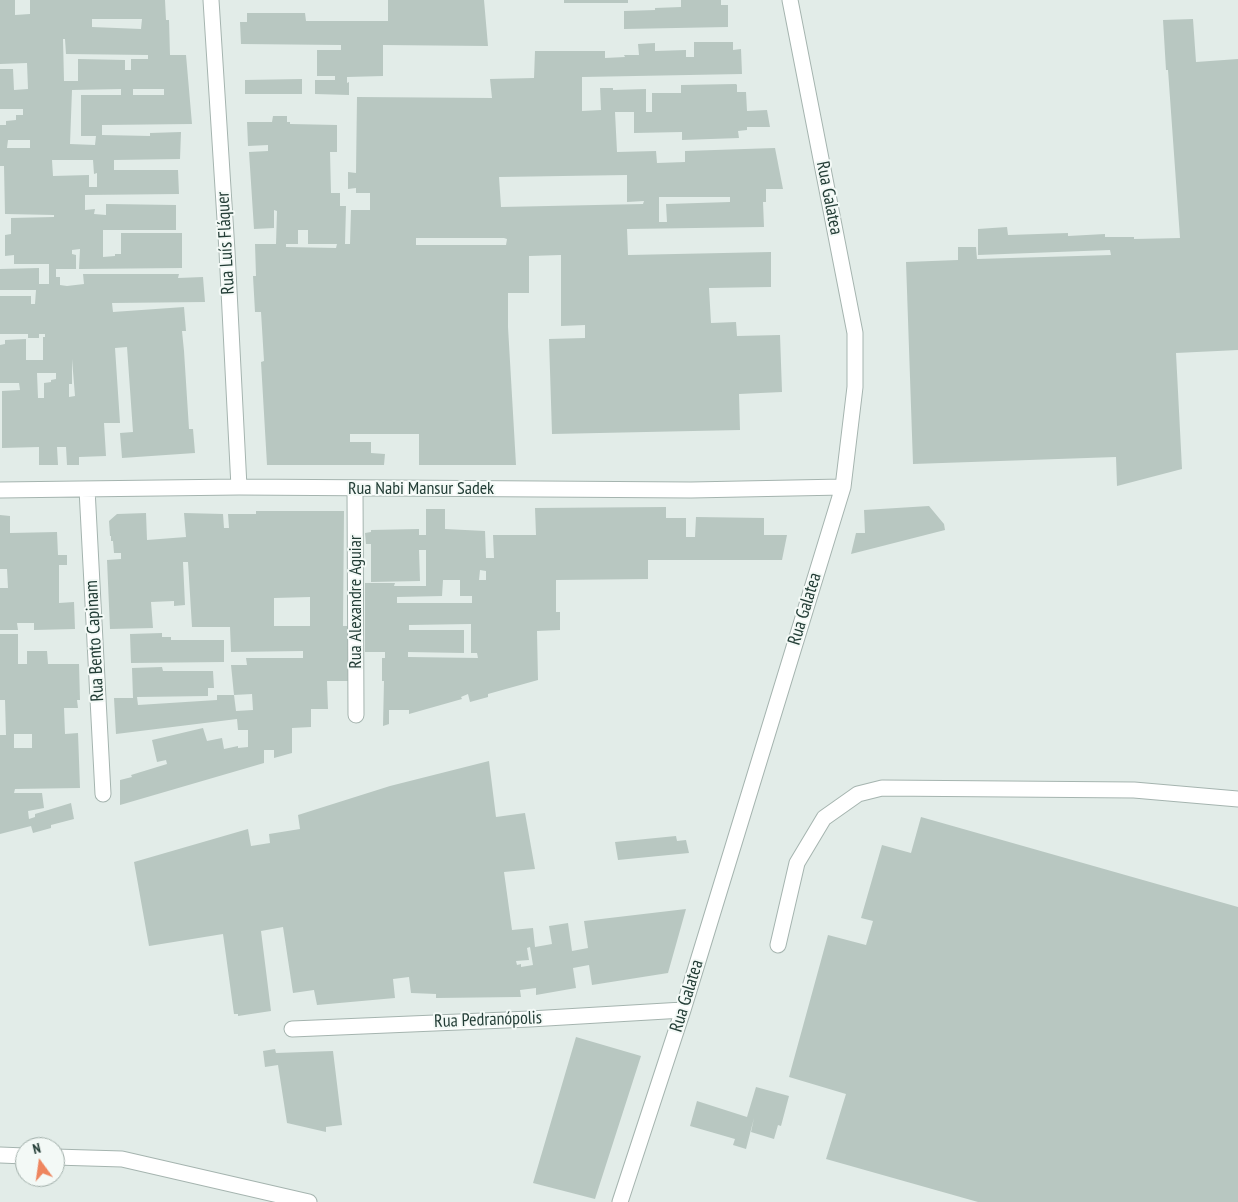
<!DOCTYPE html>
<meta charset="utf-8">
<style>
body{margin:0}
#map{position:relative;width:1238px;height:1202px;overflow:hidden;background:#e2ece8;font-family:"PT Sans Narrow",sans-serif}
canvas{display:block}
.north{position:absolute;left:15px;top:1137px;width:50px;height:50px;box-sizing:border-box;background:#f3f9f6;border:1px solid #a0aea9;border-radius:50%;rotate:346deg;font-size:14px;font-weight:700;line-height:20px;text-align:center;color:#233d36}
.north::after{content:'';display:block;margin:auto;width:18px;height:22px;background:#ee855e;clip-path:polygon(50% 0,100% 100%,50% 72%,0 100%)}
</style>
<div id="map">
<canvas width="1238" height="1202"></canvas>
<div class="north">N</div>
</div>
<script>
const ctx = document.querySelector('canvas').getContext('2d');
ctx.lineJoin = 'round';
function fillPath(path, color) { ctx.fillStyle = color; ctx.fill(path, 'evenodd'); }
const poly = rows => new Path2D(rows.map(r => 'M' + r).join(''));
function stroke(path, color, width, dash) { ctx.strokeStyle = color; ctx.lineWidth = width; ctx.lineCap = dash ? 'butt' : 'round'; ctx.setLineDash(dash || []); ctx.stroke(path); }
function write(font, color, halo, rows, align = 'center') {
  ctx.font = font + ' "PT Sans Narrow",sans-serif'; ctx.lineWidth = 4; ctx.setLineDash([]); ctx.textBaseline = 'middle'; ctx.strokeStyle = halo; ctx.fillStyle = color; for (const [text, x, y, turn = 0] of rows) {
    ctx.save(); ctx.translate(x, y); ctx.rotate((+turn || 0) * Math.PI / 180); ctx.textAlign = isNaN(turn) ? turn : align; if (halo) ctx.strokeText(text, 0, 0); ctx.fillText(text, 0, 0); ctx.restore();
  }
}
const building = poly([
 [0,0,15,0,15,15,30,14,30,0,165,0,166,20,169,20,170,55,186,55,192,124,102,125,102,135,150,136,150,133,181,132,180,159,114,160,114,170,178,170,179,194,85,195,85,210,95,209,94,214,106,215,106,204,176,205,176,230,103,230,103,257,115,256,115,254,121,254,121,233,182,233,182,268,79,269,80,249,72,250,72,254,76,255,76,269,56,269,56,277,60,277,60,285,67,286,84,284,83,274,179,274,178,278,203,277,205,302,112,303,113,312,184,307,186,331,182,331,184,351,189,429,193,429,195,453,122,458,120,433,133,432,127,347,115,348,120,423,104,423,106,456,79,457,79,465,67,465,66,447,57,447,58,465,39,465,39,447,2,448,2,391,20,390,19,383,0,383,0,345,5,344,5,340,26,339,26,360,43,360,43,337,45,337,45,334,39,334,39,338,28,338,28,334,0,334,0,296,31,296,31,304,35,304,36,290,0,290,0,269,39,268,39,284,49,284,49,264,14,264,14,255,5,256,5,235,11,234,11,218,54,217,54,215,5,214,4,166,0,166,0,125,6,125,6,121,16,120,16,115,23,115,23,109,0,109,0,69,13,69,14,90,28,89,27,63,0,64],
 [92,19,142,19,141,29,92,27],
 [63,39,65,39,66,54,148,55,148,59,131,59,131,70,125,70,125,60,78,59,78,81,64,81],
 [121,89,121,95,81,95,81,136,96,136,95,145,70,144,72,90],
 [133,89,164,89,164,95,133,95],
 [8,140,30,140,30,148,7,148],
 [52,160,93,160,94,174,97,173,97,187,89,187,89,175,53,176],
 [72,359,75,396,69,397,69,384,72,384],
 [37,373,56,373,56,379,51,380,51,382,44,383,44,398,38,398],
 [388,0,484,0,488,46,383,45,383,76,347,77,347,83,349,82,349,95,315,94,315,80,335,80,335,76,317,76,317,50,341,50,341,45,241,44,240,22,247,22,247,13,305,13,306,21,388,21],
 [564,0,628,0,628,3,564,3],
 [681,0,721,0,721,5,728,5,728,27,624,29,624,11,655,10,655,8,681,7],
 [1193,19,1196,62,1238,59,1238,350,1176,353,1182,469,1117,486,1116,457,913,464,906,262,958,260,958,247,976,247,977,259,1111,255,1110,250,978,255,978,229,1007,227,1008,235,1068,233,1068,236,1105,234,1105,237,1134,237,1134,239,1180,238,1168,70,1166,70,1163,20],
 [694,42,733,42,733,50,741,49,742,74,582,77,582,111,601,110,600,88,613,88,613,90,646,89,646,112,652,112,652,93,681,93,681,85,736,84,737,85,737,92,746,92,747,111,767,110,770,127,747,127,747,130,738,131,739,138,682,140,682,132,634,133,634,112,615,112,617,152,656,151,657,163,685,162,685,151,775,148,783,189,766,189,766,202,763,202,764,227,627,229,628,255,771,252,771,287,709,288,711,323,736,322,737,336,780,335,782,392,739,394,740,430,552,434,549,339,585,338,585,325,561,326,561,255,529,256,529,293,508,293,508,327,516,465,419,465,419,434,350,434,350,442,371,442,371,453,385,454,384,465,267,465,261,362,264,361,261,312,255,312,253,276,256,276,255,244,276,244,277,211,274,210,274,228,254,229,249,152,268,151,268,145,248,146,247,122,272,122,273,116,287,116,287,122,290,122,290,124,337,125,337,152,330,152,331,193,340,193,340,206,346,206,345,244,350,244,351,210,370,210,370,193,356,193,356,188,348,189,348,172,356,173,357,97,492,98,490,79,534,78,535,51,605,51,605,58,625,57,624,55,639,55,638,44,655,43,655,51,686,50,686,57,694,57],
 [627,175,627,202,644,201,643,204,501,207,499,177],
 [659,197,730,197,730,202,666,204,667,222,659,222],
 [298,230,308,230,308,244,337,244,336,248,286,247,286,244,298,244],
 [416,238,504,238,507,239,506,245,416,245],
 [302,79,302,94,245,94,245,80],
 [929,506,944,524,945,530,851,554,856,533,865,533,864,510],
 [666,507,666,518,686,518,686,537,695,537,696,517,764,518,764,535,787,535,782,560,648,560,648,579,556,580,556,612,560,612,560,630,537,631,538,680,488,694,488,697,470,702,468,694,461,697,462,699,409,714,409,710,389,710,389,724,383,726,384,681,382,681,382,658,385,658,385,652,365,652,365,583,395,583,394,586,426,586,426,550,419,550,420,581,371,582,371,544,366,544,365,533,371,532,371,530,419,529,419,535,426,535,426,509,445,509,445,529,485,531,486,558,494,558,493,535,536,535,535,508],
 [480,570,486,571,486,580,479,580],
 [443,580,460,580,460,596,472,596,472,603,397,603,397,597,442,596],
 [471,624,471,653,477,653,478,658,408,657,408,652,464,653,464,630,409,630,409,625],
 [256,511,344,511,343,626,348,626,349,681,327,681,328,709,311,709,311,727,292,728,292,753,274,758,274,750,264,750,264,763,120,805,120,780,132,777,131,775,167,764,166,760,157,762,152,740,203,728,207,741,222,738,224,749,238,746,238,748,248,747,248,730,238,730,237,719,116,734,114,698,133,698,132,668,162,667,163,671,213,671,214,688,208,688,208,696,137,697,138,705,217,700,217,695,234,695,236,711,253,710,252,694,234,695,231,665,247,665,246,658,303,658,303,651,231,652,230,627,192,627,188,562,183,562,185,605,174,606,174,601,151,602,153,628,110,629,107,560,121,559,121,553,114,553,113,541,111,541,111,536,110,536,109,521,117,514,146,513,147,540,186,537,184,513,223,514,224,528,229,528,228,514,256,514],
 [310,597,310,626,274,626,274,598],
 [0,515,10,516,10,533,57,532,58,555,67,555,67,565,59,565,59,603,74,602,75,629,34,630,34,623,17,623,18,630,0,630,0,588,8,588,7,569,0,569],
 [162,633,162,637,171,637,171,640,224,640,224,662,131,663,130,634],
 [0,634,18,634,18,664,27,664,27,651,47,651,48,664,79,664,80,700,77,700,78,708,64,708,65,734,78,733,80,788,15,789,14,793,42,793,44,808,28,811,29,819,35,817,35,814,71,803,74,819,51,825,51,828,33,833,31,826,0,834,0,735,6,735,5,700,0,700],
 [14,734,32,734,32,748,14,748],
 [489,761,496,817,525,813,535,869,504,872,512,930,533,928,535,947,552,944,549,926,568,923,572,951,588,948,584,921,686,909,668,973,592,985,589,965,573,968,576,988,536,995,536,988,520,990,521,997,518,997,436,998,436,994,411,993,409,977,393,979,395,998,317,1005,314,990,293,993,283,927,261,931,271,1011,238,1016,238,1014,234,1014,223,934,149,946,134,862,248,829,251,846,270,843,269,834,300,829,298,815,390,786],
 [530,947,533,965,521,967,521,964,517,965,516,961,529,960,527,948],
 [921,817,1238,907,1238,1202,978,1202,826,1159,846,1094,789,1077,828,935,866,945,873,921,861,918,882,845,911,853],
 [676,836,677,841,686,840,689,853,618,860,615,842],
 [576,1037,641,1056,595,1199,533,1183],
 [275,1049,276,1053,333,1051,342,1125,326,1127,326,1132,287,1123,278,1065,265,1067,263,1051],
 [756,1087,789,1096,781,1126,778,1125,774,1139,751,1132,754,1118,746,1149,733,1145,735,1139,690,1126,697,1101,747,1117]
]);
const minor = poly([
 [211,0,227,251,239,487],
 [87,489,103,794],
 [355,489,356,715],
 [0,490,239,487,691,490,843,487],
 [778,945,797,863,824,818,858,794,882,788,1134,790,1238,799],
 [292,1029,530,1019,683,1010],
 [0,1155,25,1156],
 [55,1157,122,1159,309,1202],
 [620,1202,683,1010,843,487,855,387,855,333,790,0]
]);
const streetNames = [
 ["Rua Galatea",829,198,79],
 ["Rua Luís Fláquer",226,243,-93],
 ["Rua Nabi Mansur Sadek",421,489],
 ["Rua Alexandre Aguiar",356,602,-90],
 ["Rua Galatea",805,609,-73],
 ["Rua Bento Capinam",95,641,-93],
 ["Rua Galatea",687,996,-73],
 ["Rua Pedranópolis",488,1020,-2]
];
fillPath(building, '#b8c7c1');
stroke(minor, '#a5b4af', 17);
stroke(minor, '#fff', 15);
write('18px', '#233d36', '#f3f9f6', streetNames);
</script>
